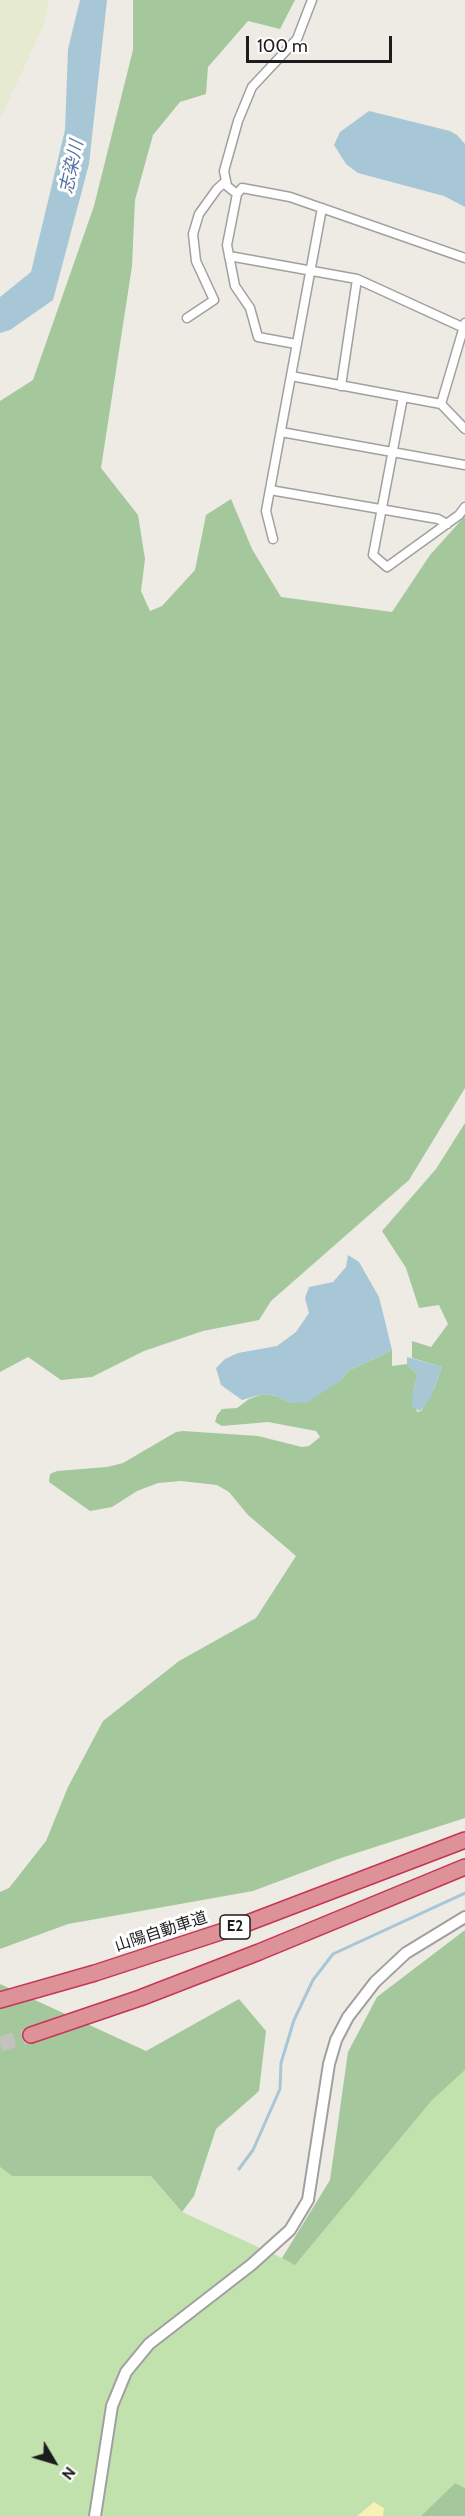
<!DOCTYPE html>
<meta charset="utf-8">
<style>
body{margin:0}
#map{position:relative;width:465px;height:2516px;overflow:hidden;background:#edebe3;font-family:Cabin,sans-serif}
canvas{display:block}
.north{position:absolute;left:24px;top:2432px;width:60px;height:60px;-webkit-text-stroke:4px #fff;paint-order:stroke;rotate:128deg;font-size:16px;font-weight:700;line-height:24px;text-align:center;color:#1c1c1c}
.north::after{content:'';display:block;margin:auto;width:21px;height:27px;background:#1c1c1c;clip-path:polygon(50% 0,100% 100%,50% 72%,0 100%)}
.scale{position:absolute;left:246px;top:36px;width:146px;height:27px;box-sizing:border-box;border:3px solid #1c1c1c;border-top:0;padding-left:8px;font-size:18px;line-height:21px;white-space:nowrap;color:#1c1c1c;-webkit-text-stroke:4px #fff;paint-order:stroke}
</style>
<div id="map">
<canvas width="465" height="2516"></canvas>
<div class="north">N</div>
<div class="scale">100 m</div>
</div>
<script>
const ctx = document.querySelector('canvas').getContext('2d');
ctx.lineJoin = 'round';
function fillPath(path, color) { ctx.fillStyle = color; ctx.fill(path, 'evenodd'); }
const poly = rows => new Path2D(rows.map(r => 'M' + r).join(''));
function stroke(path, color, width, dash) { ctx.strokeStyle = color; ctx.lineWidth = width; ctx.lineCap = dash ? 'butt' : 'round'; ctx.setLineDash(dash || []); ctx.stroke(path); }
function write(font, color, halo, rows, align = 'center') {
  ctx.font = font + ' Cabin,"Noto Sans JP",sans-serif'; ctx.lineWidth = 6; ctx.setLineDash([]); ctx.textBaseline = 'middle'; ctx.strokeStyle = halo; ctx.fillStyle = color; for (const [text, x, y, turn = 0] of rows) {
    ctx.save(); ctx.translate(x, y); ctx.rotate((+turn || 0) * Math.PI / 180); ctx.textAlign = isNaN(turn) ? turn : align; if (halo) ctx.strokeText(text, 0, 0); ctx.fillText(text, 0, 0); ctx.restore();
  }
}
const farmland = poly([
 [0,0,49,0,44,24,0,119]
]);
const grass = poly([
 [465,2070,465,2488,455,2483,421,2516,0,2516,0,2167,12,2176,151,2176,182,2212,295,2264,432,2099]
]);
const forest = poly([
 [133,0,295,0,280,29,248,21,208,67,206,94,180,102,153,135,135,200,132,266,101,468,138,515,145,559,141,591,150,611,162,606,195,570,206,515,231,499,252,549,281,597,392,612,430,555,465,516,465,1088,409,1180,271,1301,259,1320,203,1331,144,1351,92,1377,61,1380,28,1357,0,1372,0,401,33,380,94,206,133,50],
 [465,1123,465,1818,341,1858,253,1891,68,1924,0,1949,0,1892,9,1888,46,1841,68,1787,103,1721,179,1661,256,1618,296,1556,248,1515,229,1492,217,1485,181,1481,158,1483,137,1491,112,1507,90,1511,49,1482,50,1474,57,1471,107,1467,123,1463,176,1432,183,1431,258,1436,302,1447,309,1446,320,1437,316,1431,268,1422,222,1426,215,1422,217,1415,222,1409,237,1408,249,1399,263,1394,277,1396,290,1403,340,1381,348,1371,392,1350,392,1366,407,1364,418,1375,413,1391,417,1412,421,1411,434,1389,442,1367,412,1358,412,1341,431,1347,448,1324,439,1305,419,1308,406,1268,382,1231,436,1169],
 [465,1930,465,2070,432,2100,295,2265,282,2258,330,2180,348,2052,377,1997],
 [0,1984,146,2051,239,1999,266,2031,259,2091,216,2129,194,2196,182,2212,151,2176,12,2176,0,2167],
 [455,2483,465,2488,465,2516,421,2516]
]);
const sand = poly([
 [374,2502,384,2508,383,2516,357,2516]
]);
const water = poly([
 [80,0,107,0,89,164,53,300,10,330,0,333,0,297,31,272,65,130,68,49],
 [369,111,450,131,457,135,465,144,465,207,444,196,358,173,346,164,334,145,340,132],
 [348,1255,359,1262,379,1297,392,1350,348,1371,340,1381,308,1402,290,1403,277,1396,263,1394,242,1400,221,1385,216,1368,225,1359,238,1353,277,1346,296,1332,309,1313,305,1298,309,1287,333,1282,346,1267],
 [407,1357,442,1367,430,1399,420,1411,412,1407,413,1391,418,1375,407,1364]
]);
const stream = poly([
 [239,2169,253,2150,280,2089,281,2063,294,2020,313,1980,333,1954,465,1893]
]);
const motorwayTunnel = poly([
 [0,2044,31,2035]
]);
const minor = poly([
 [237,194,227,186,224,171,238,121,252,87,297,39,312,0],
 [229,256,357,279,462,327],
 [187,318,214,300,196,261,193,234,199,214,217,189,226,181],
 [465,323,441,404,465,429],
 [296,344,258,337,250,308,235,286,227,245,237,194,242,188,290,197,465,258],
 [291,376,441,404],
 [341,386,357,279],
 [403,397,373,555,387,567,459,515,465,507],
 [281,432,465,465],
 [270,490,438,519,447,524],
 [273,539,266,511,322,208]
]);
const tertiary = poly([
 [95,2516,112,2406,126,2372,149,2344,251,2265,290,2230,308,2200,329,2064,336,2040,348,2017,375,1982,406,1953,465,1917]
]);
const motorway = poly([
 [0,2000,95,1973,245,1924,465,1840],
 [31,2035,140,1998,259,1952,465,1867]
]);
const shields = [
 [235,1927,30]
];
const shieldNames = [
 ["E2",235,1927]
];
const streetNames = [
 ["山陽自動車道",161,1932,-18]
];
const waterNames = [
 ["志染川",72,167,-78]
];
fillPath(farmland, '#e5ead0');
fillPath(grass, '#c1e2ad');
fillPath(forest, '#a4c89c');
fillPath(sand, '#f7f1b6');
fillPath(water, '#a7c6d6');
stroke(stream, '#a7c6d6', 3);
stroke(motorwayTunnel, '#c3c2bb', 15, [15, 8]);
stroke(minor, '#a0a0a0', 11);
stroke(tertiary, '#a0a0a0', 14);
stroke(motorway, '#c63556', 18);
stroke(minor, '#fff', 8);
stroke(tertiary, '#fff', 10);
stroke(motorway, '#dd9297', 15);
for (const [x, y, w] of shields) { const box = new Path2D(); box.roundRect(x - w / 2, y - 12, w, 24, 4.5); ctx.fillStyle = '#fff'; ctx.fill(box); stroke(box, '#1c1c1c', 1.5); }
write('bold 15px', '#1c1c1c', null, shieldNames);
write('16px', '#1c1c1c', '#fff', streetNames);
write('italic 18px', '#5371a2', '#fff', waterNames);
</script>
